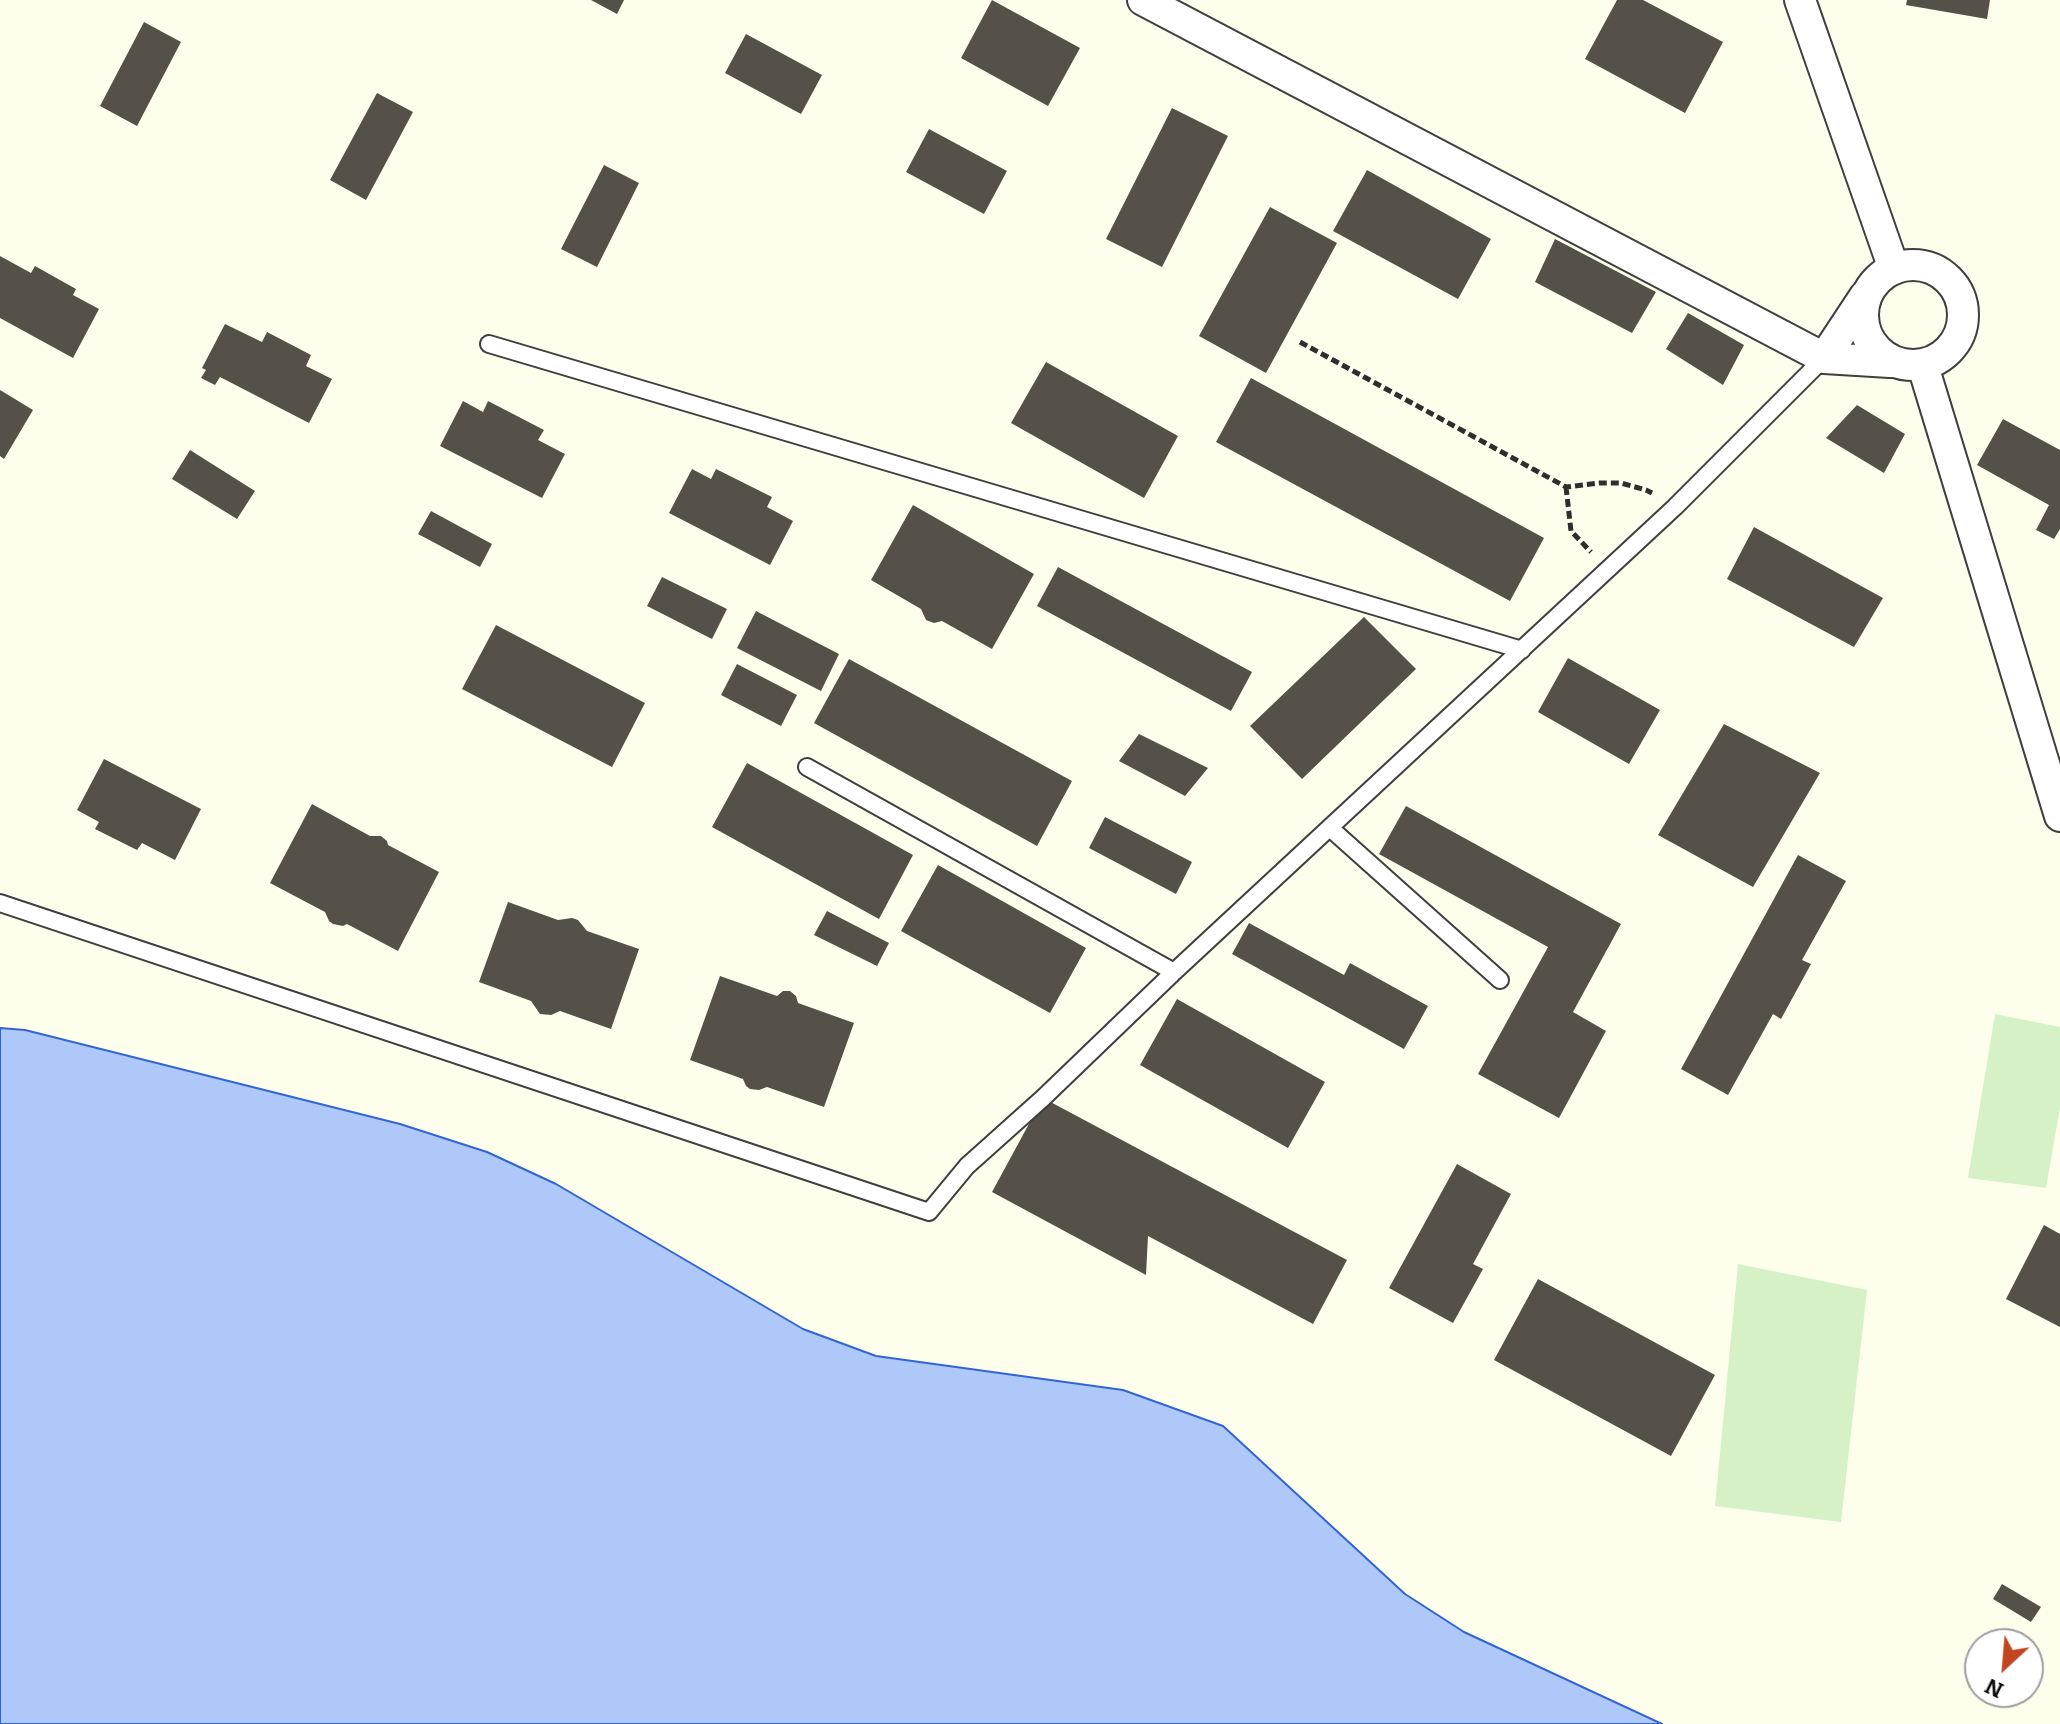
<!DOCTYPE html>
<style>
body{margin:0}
#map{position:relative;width:2060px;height:1724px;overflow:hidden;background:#fdffec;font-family:Bitter,serif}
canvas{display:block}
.north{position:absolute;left:1964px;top:1628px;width:80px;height:80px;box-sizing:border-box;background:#fff;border:2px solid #9e9e9e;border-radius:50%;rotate:206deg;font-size:22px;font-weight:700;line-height:32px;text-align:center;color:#0c0c0c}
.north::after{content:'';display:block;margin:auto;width:28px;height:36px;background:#c2451f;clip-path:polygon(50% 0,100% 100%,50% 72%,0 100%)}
</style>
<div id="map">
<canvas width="2060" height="1724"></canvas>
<div class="north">N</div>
</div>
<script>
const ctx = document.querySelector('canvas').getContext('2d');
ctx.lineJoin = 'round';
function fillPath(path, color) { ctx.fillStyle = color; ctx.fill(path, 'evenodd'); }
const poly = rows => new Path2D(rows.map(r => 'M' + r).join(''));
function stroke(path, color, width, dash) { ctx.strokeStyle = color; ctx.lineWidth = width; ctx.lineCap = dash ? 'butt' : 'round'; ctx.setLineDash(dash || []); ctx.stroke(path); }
const pitch = poly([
 [1995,1014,2060,1027,2060,1108,2046,1188,1968,1178],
 [1738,1264,1867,1290,1841,1522,1715,1506]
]);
const water = poly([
 [0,1028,25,1030,400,1124,487,1152,556,1184,803,1329,876,1356,1123,1390,1223,1426,1405,1594,1464,1632,1662,1724,0,1724,0,1028]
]);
const building = poly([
 [591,0,624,0,617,14],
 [992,0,1080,48,1048,106,961,58],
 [1617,0,1643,0,1723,42,1685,113,1585,59],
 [1907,0,1990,0,1987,19,1906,5],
 [144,22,181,42,137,126,100,106],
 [746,34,822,75,801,114,725,73],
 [377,93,413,112,366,200,330,180],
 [1172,108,1228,136,1162,267,1106,239],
 [929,129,1007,171,984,214,906,172],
 [604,165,639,183,597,267,561,249],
 [1367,170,1491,239,1458,299,1333,231],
 [1270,207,1337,243,1266,373,1199,336],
 [1555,239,1656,292,1632,333,1535,282],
 [0,256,31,273,35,266,76,289,73,295,99,309,73,358,0,318],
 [1688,313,1744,345,1723,385,1666,349],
 [225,324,262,342,267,332,311,355,306,366,332,379,309,423,220,377,215,385,201,378,206,370,202,368],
 [1046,362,1178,436,1144,498,1011,423],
 [1251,378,1544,538,1510,601,1216,442],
 [0,390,33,410,4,459,0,456],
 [463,401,483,412,488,401,544,430,538,440,565,454,542,498,440,446],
 [1857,405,1905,434,1884,473,1826,438],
 [2003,419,2060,450,2060,529,2054,539,2036,530,2049,505,1977,465],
 [190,450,255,491,237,519,172,479],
 [692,469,711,479,716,469,772,497,767,507,793,521,770,565,669,513],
 [913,505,1034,574,992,649,942,621,934,623,926,620,921,609,871,580],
 [431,511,492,544,480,567,418,534],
 [1754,527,1883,598,1854,647,1727,579],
 [1058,567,1252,672,1231,711,1037,606],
 [662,577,727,609,712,639,647,606],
 [756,611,839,654,821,691,737,648],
 [1364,617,1416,669,1302,779,1250,726],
 [496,625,645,703,612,767,462,689],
 [1568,658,1660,710,1629,764,1538,712],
 [849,659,1072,781,1037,846,814,723],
 [737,664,797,695,781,726,721,695],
 [1724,724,1820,773,1753,887,1658,835],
 [1139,734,1208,768,1185,796,1119,761],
 [104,759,201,809,175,860,142,843,137,850,95,829,99,822,77,810],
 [747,763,913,855,879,919,712,827],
 [312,804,370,836,381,836,387,841,388,845,439,872,398,951,347,924,343,926,333,924,329,921,325,912,270,883],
 [1406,806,1621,924,1573,1012,1606,1031,1559,1118,1478,1074,1548,947,1379,854],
 [1105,817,1192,862,1176,894,1089,848],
 [1798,855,1846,881,1802,960,1811,964,1781,1019,1773,1014,1728,1095,1681,1069],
 [938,865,1086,948,1050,1013,901,931],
 [508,902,558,920,572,918,578,920,587,931,639,949,611,1029,560,1011,551,1015,540,1014,531,1001,479,982],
 [827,911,889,943,877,966,814,935],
 [1249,923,1344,975,1350,963,1428,1006,1404,1049,1232,954],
 [720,976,777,996,783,991,790,991,796,996,798,1003,854,1023,824,1107,767,1087,759,1090,750,1089,746,1086,743,1079,690,1060],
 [1177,999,1325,1082,1288,1148,1140,1065],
 [1043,1098,1347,1260,1313,1324,1148,1236,1146,1275,992,1192],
 [1457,1164,1511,1194,1473,1264,1483,1269,1453,1323,1389,1288],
 [2044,1225,2060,1234,2060,1327,2006,1299],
 [1538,1279,1715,1375,1671,1456,1494,1360],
 [2002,1584,2041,1607,2031,1622,1993,1599]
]);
const path = poly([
 [1300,342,1566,487,1600,483,1621,483,1646,490,1652,493],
 [1566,487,1571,531,1591,552]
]);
const service = poly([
 [489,344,1522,650],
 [807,767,1174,972],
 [1330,828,1500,980],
 [0,903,929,1212,967,1166,1043,1098,1174,972,1675,507,1824,358]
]);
const minor = poly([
 [1143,0,1824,358,1890,362],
 [1800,0,1894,269],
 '1863 315a50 50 0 1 1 100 0a50 50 0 1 1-100 0Z',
 [1824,358,1865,296],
 [1923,366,2060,816]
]);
fillPath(pitch, '#d6f1c6');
fillPath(water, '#aec8f9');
stroke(water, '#3265d3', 2);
fillPath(building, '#555148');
stroke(service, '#3f3f3f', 20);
stroke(minor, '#3f3f3f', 34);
stroke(path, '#2e2e2e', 5, [8, 4]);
stroke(service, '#fff', 16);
stroke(minor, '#fff', 30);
</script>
